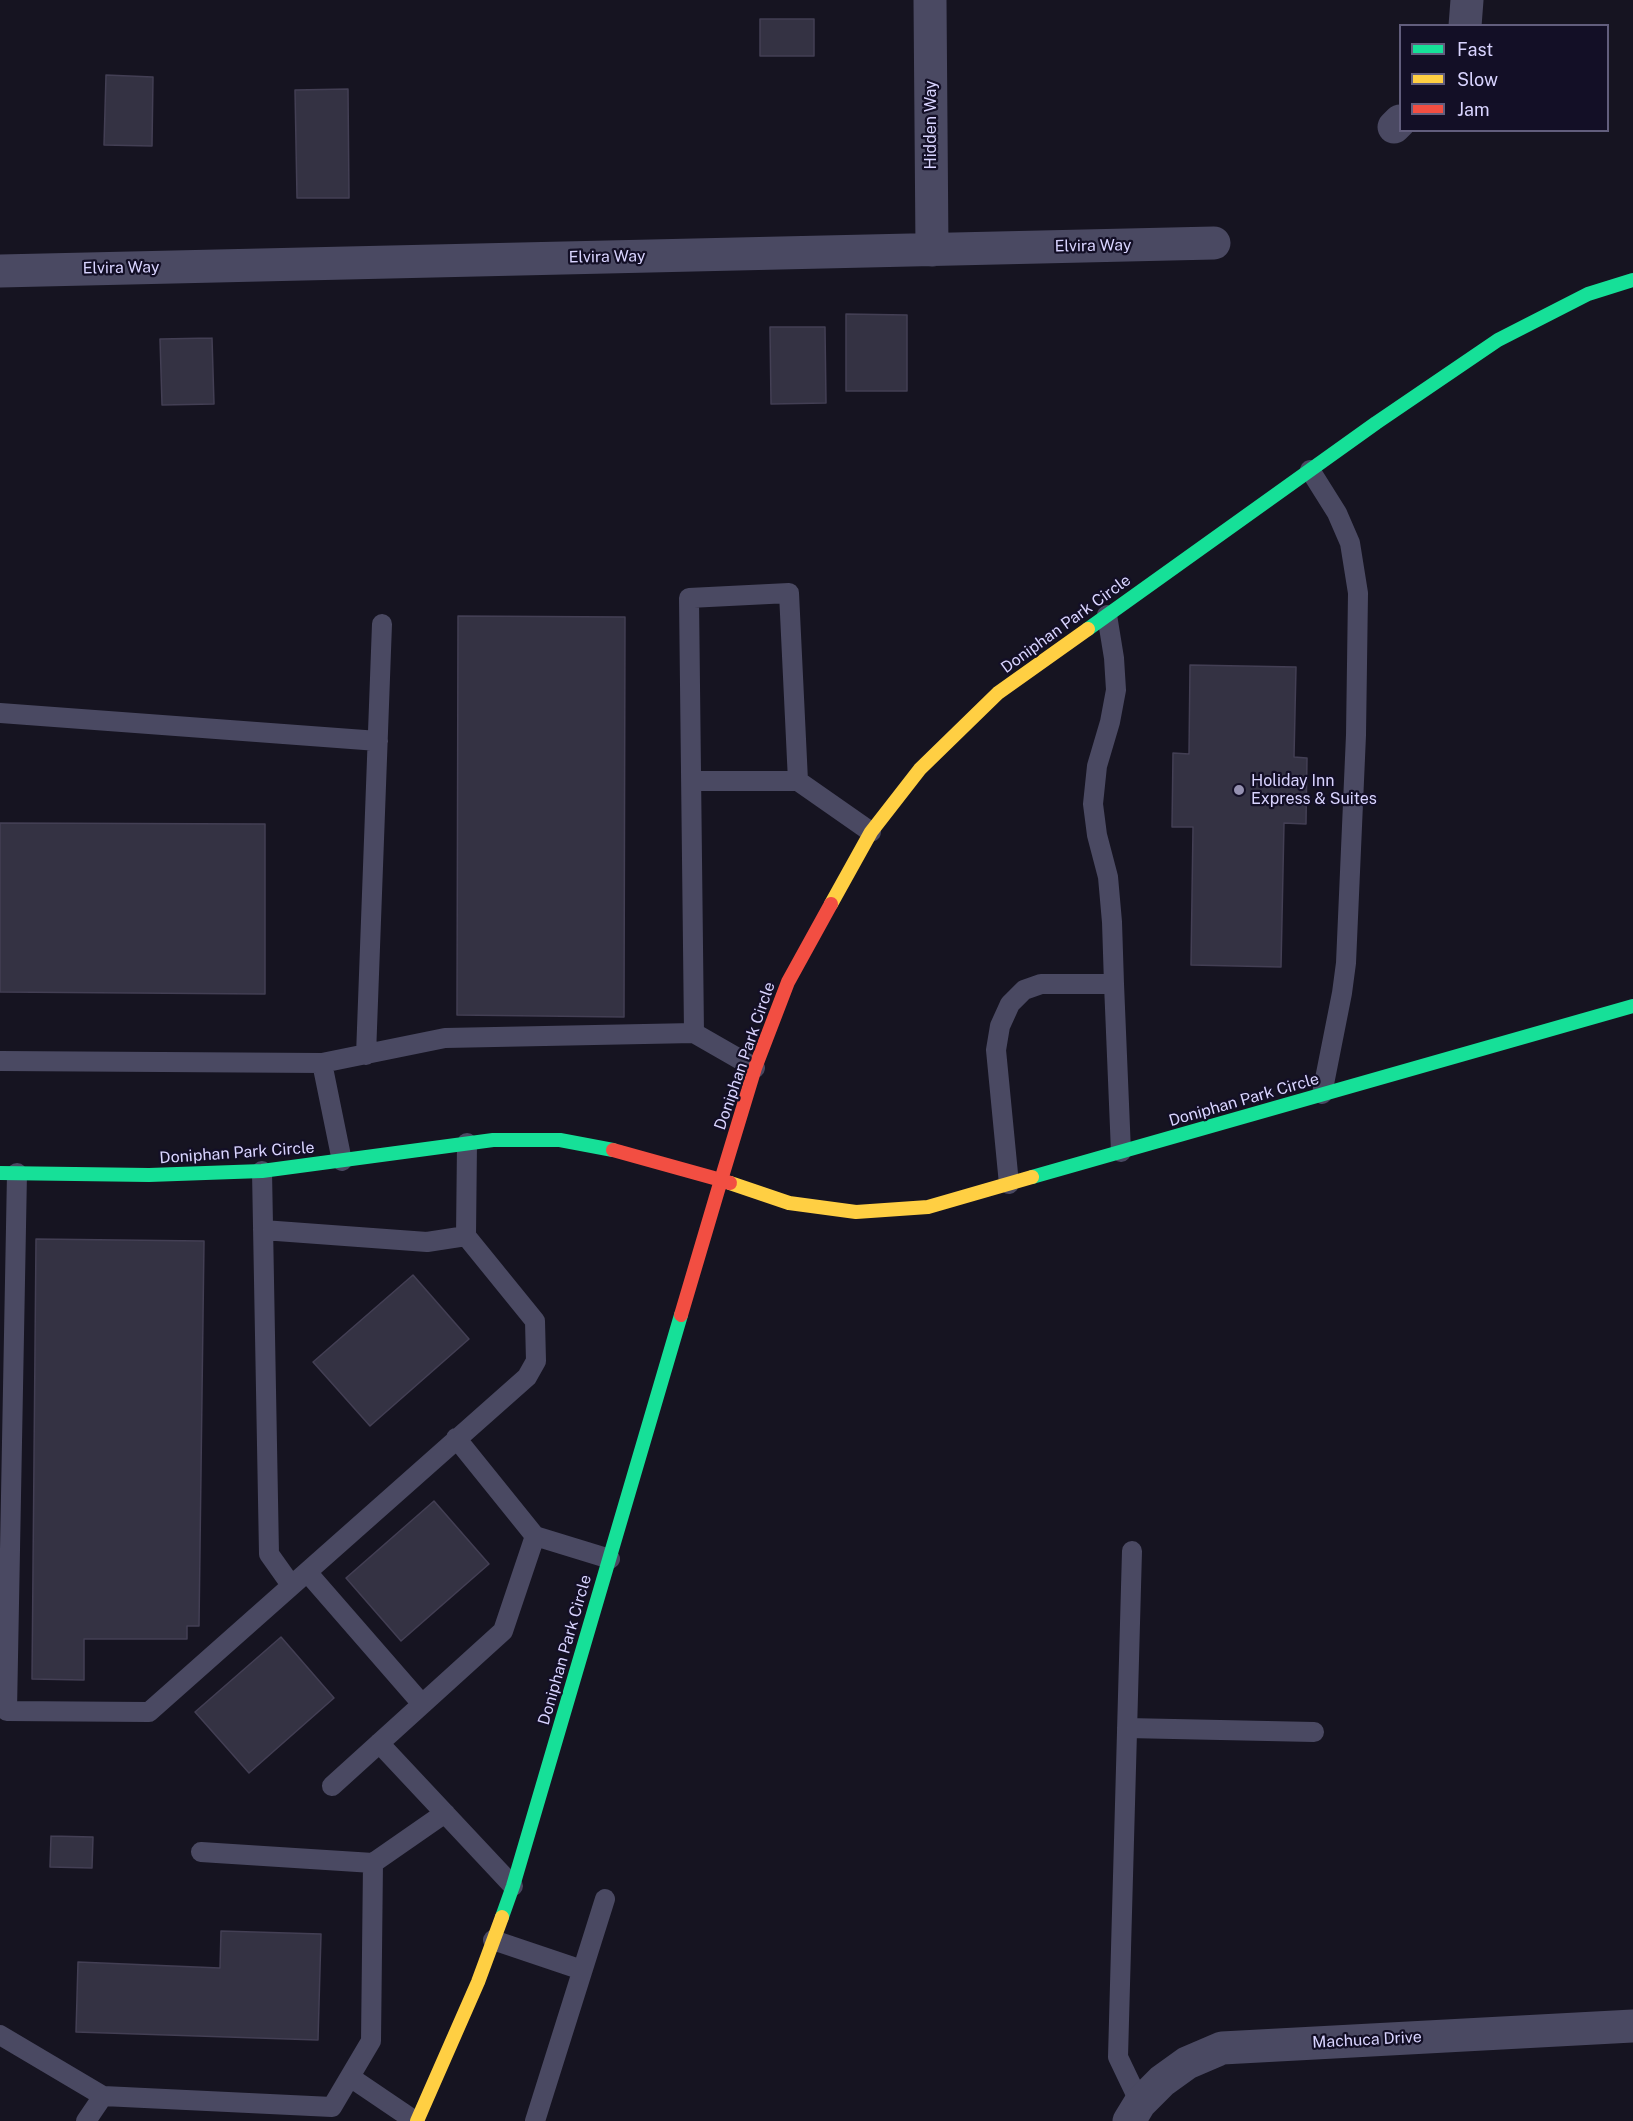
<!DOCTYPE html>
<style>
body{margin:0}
#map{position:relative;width:1633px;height:2121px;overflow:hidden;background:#161421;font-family:"Public Sans",sans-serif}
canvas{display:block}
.legend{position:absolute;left:1399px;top:24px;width:210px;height:108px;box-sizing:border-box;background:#130f26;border:2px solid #625e7d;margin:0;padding:8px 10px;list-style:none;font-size:18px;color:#d9d4ff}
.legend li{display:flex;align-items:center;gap:12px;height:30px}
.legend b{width:30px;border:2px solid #625e7d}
</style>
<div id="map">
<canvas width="1633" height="2121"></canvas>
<ul class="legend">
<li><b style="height:8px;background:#16e098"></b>Fast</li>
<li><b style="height:8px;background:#ffcf43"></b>Slow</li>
<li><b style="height:8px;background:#f24e42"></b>Jam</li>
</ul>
</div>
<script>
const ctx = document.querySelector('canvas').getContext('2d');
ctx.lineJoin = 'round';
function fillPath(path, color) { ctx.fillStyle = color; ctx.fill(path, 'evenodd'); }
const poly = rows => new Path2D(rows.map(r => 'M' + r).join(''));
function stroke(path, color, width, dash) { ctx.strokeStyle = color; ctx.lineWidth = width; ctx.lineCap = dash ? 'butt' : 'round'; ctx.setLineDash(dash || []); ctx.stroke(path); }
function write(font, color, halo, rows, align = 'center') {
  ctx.font = font + ' "Public Sans",sans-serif'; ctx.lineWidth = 4.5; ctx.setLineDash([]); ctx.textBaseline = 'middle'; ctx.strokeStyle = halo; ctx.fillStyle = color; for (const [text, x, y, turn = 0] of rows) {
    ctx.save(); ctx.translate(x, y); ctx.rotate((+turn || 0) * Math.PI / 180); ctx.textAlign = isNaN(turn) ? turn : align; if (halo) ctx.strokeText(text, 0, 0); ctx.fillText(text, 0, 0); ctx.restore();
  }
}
const building = poly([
 [760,19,814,19,814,56,760,56,760,19],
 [106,75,153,77,152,146,104,145,106,75],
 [348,89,349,198,297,198,295,90,348,89],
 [846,314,907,315,907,391,846,391,846,314],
 [770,327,825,327,826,403,771,404,770,327],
 [212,338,214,404,162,405,160,339,212,338],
 [458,616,625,617,624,1017,457,1015,458,616],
 [1190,665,1296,667,1294,757,1307,758,1306,824,1284,823,1281,967,1191,965,1193,827,1172,827,1173,753,1189,754,1190,665],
 [0,823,265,824,265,994,0,992,0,823],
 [36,1239,204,1241,199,1626,187,1626,187,1639,84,1639,84,1680,32,1679,36,1239],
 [413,1275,469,1339,370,1426,313,1362,413,1275],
 [434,1501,489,1564,401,1641,346,1578,434,1501],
 [281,1637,334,1698,249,1773,195,1712,281,1637],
 [51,1836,93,1837,92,1868,50,1867,51,1836],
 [221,1931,321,1934,318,2040,76,2032,78,1962,220,1968,221,1931]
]);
const lane = poly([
 [1310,470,1337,513,1350,543,1358,593,1356,735,1346,963,1342,993,1322,1094],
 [1107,615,1114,658,1116,690,1110,722,1097,766,1093,804,1097,835,1108,877,1112,922,1114,984],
 [0,713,378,741],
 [691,781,798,781,871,832],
 [694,1033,689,598,789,593,798,781],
 [366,1055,382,624],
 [0,1061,322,1063,445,1038,694,1033,755,1068],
 [322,1063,342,1161],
 [262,1171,269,1554,291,1585],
 [17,1173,7,1711,149,1712,527,1377,536,1361,535,1321,466,1236],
 [1009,1184,996,1050,1000,1026,1010,1004,1024,990,1041,984,1114,984,1121,1152],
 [263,1230,427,1242,466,1236,467,1143],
 [535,1536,610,1559],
 [1132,1551,1118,2057,1140,2103],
 [307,1572,422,1704],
 [1127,1728,1314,1732],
 [379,1743,513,1886],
 [332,1786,503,1631,535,1536,456,1438],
 [373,1863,445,1813],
 [493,1940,582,1970],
 [0,2035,103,2096],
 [350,2077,415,2121],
 [86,2121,103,2096,332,2107,371,2041,373,1863,201,1852],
 [535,2121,605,1899]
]);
const street = poly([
 [930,0,932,250],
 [1465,26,1467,0],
 [1394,127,1400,121],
 [0,271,1214,243],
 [1129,2121,1140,2103,1162,2081,1187,2063,1222,2048,1633,2026]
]);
const fast = poly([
 [1088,629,1376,423,1498,340,1588,294,1633,280],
 [0,1173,149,1175,262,1171,493,1140,560,1140,613,1150],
 [1032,1177,1633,1006],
 [502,1917,513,1886,681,1315]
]);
const slow = poly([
 [831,904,871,832,920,769,998,693,1088,629],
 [730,1183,789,1203,856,1212,928,1207,1032,1177],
 [417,2121,478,1982,502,1917]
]);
const jam = poly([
 [613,1150,721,1180,681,1315],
 [730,1183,721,1180,755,1068,788,982,831,904]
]);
const markers = [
 [1239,790,6,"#9591b1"]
];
const streetNames = [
 ["Hidden Way",931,125,-90],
 ["Elvira Way",1093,246,-1],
 ["Elvira Way",607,257,-1],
 ["Elvira Way",121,268,-1],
 ["Doniphan Park Circle",1066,624,-36],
 ["Doniphan Park Circle",745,1056,-71],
 ["Doniphan Park Circle",1244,1100,-16],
 ["Doniphan Park Circle",237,1153,-4],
 ["Doniphan Park Circle",565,1650,-74],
 ["Machuca Drive",1367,2040,-3]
];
const poiNames = [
 ["Holiday Inn",1251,781],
 ["Express & Suites",1251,799]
];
fillPath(building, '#343243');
stroke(building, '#433f54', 1.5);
stroke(lane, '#4a4962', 20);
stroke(street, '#4a4962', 33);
stroke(fast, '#16e098', 14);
stroke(slow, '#ffcf43', 14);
stroke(jam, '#f24e42', 14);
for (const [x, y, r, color] of markers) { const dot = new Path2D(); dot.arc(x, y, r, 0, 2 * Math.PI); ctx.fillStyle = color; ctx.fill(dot); stroke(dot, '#130f26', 2); }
write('16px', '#d9d4ff', '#130f26', streetNames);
write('16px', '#d9d4ff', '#130f26', poiNames, 'left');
</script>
